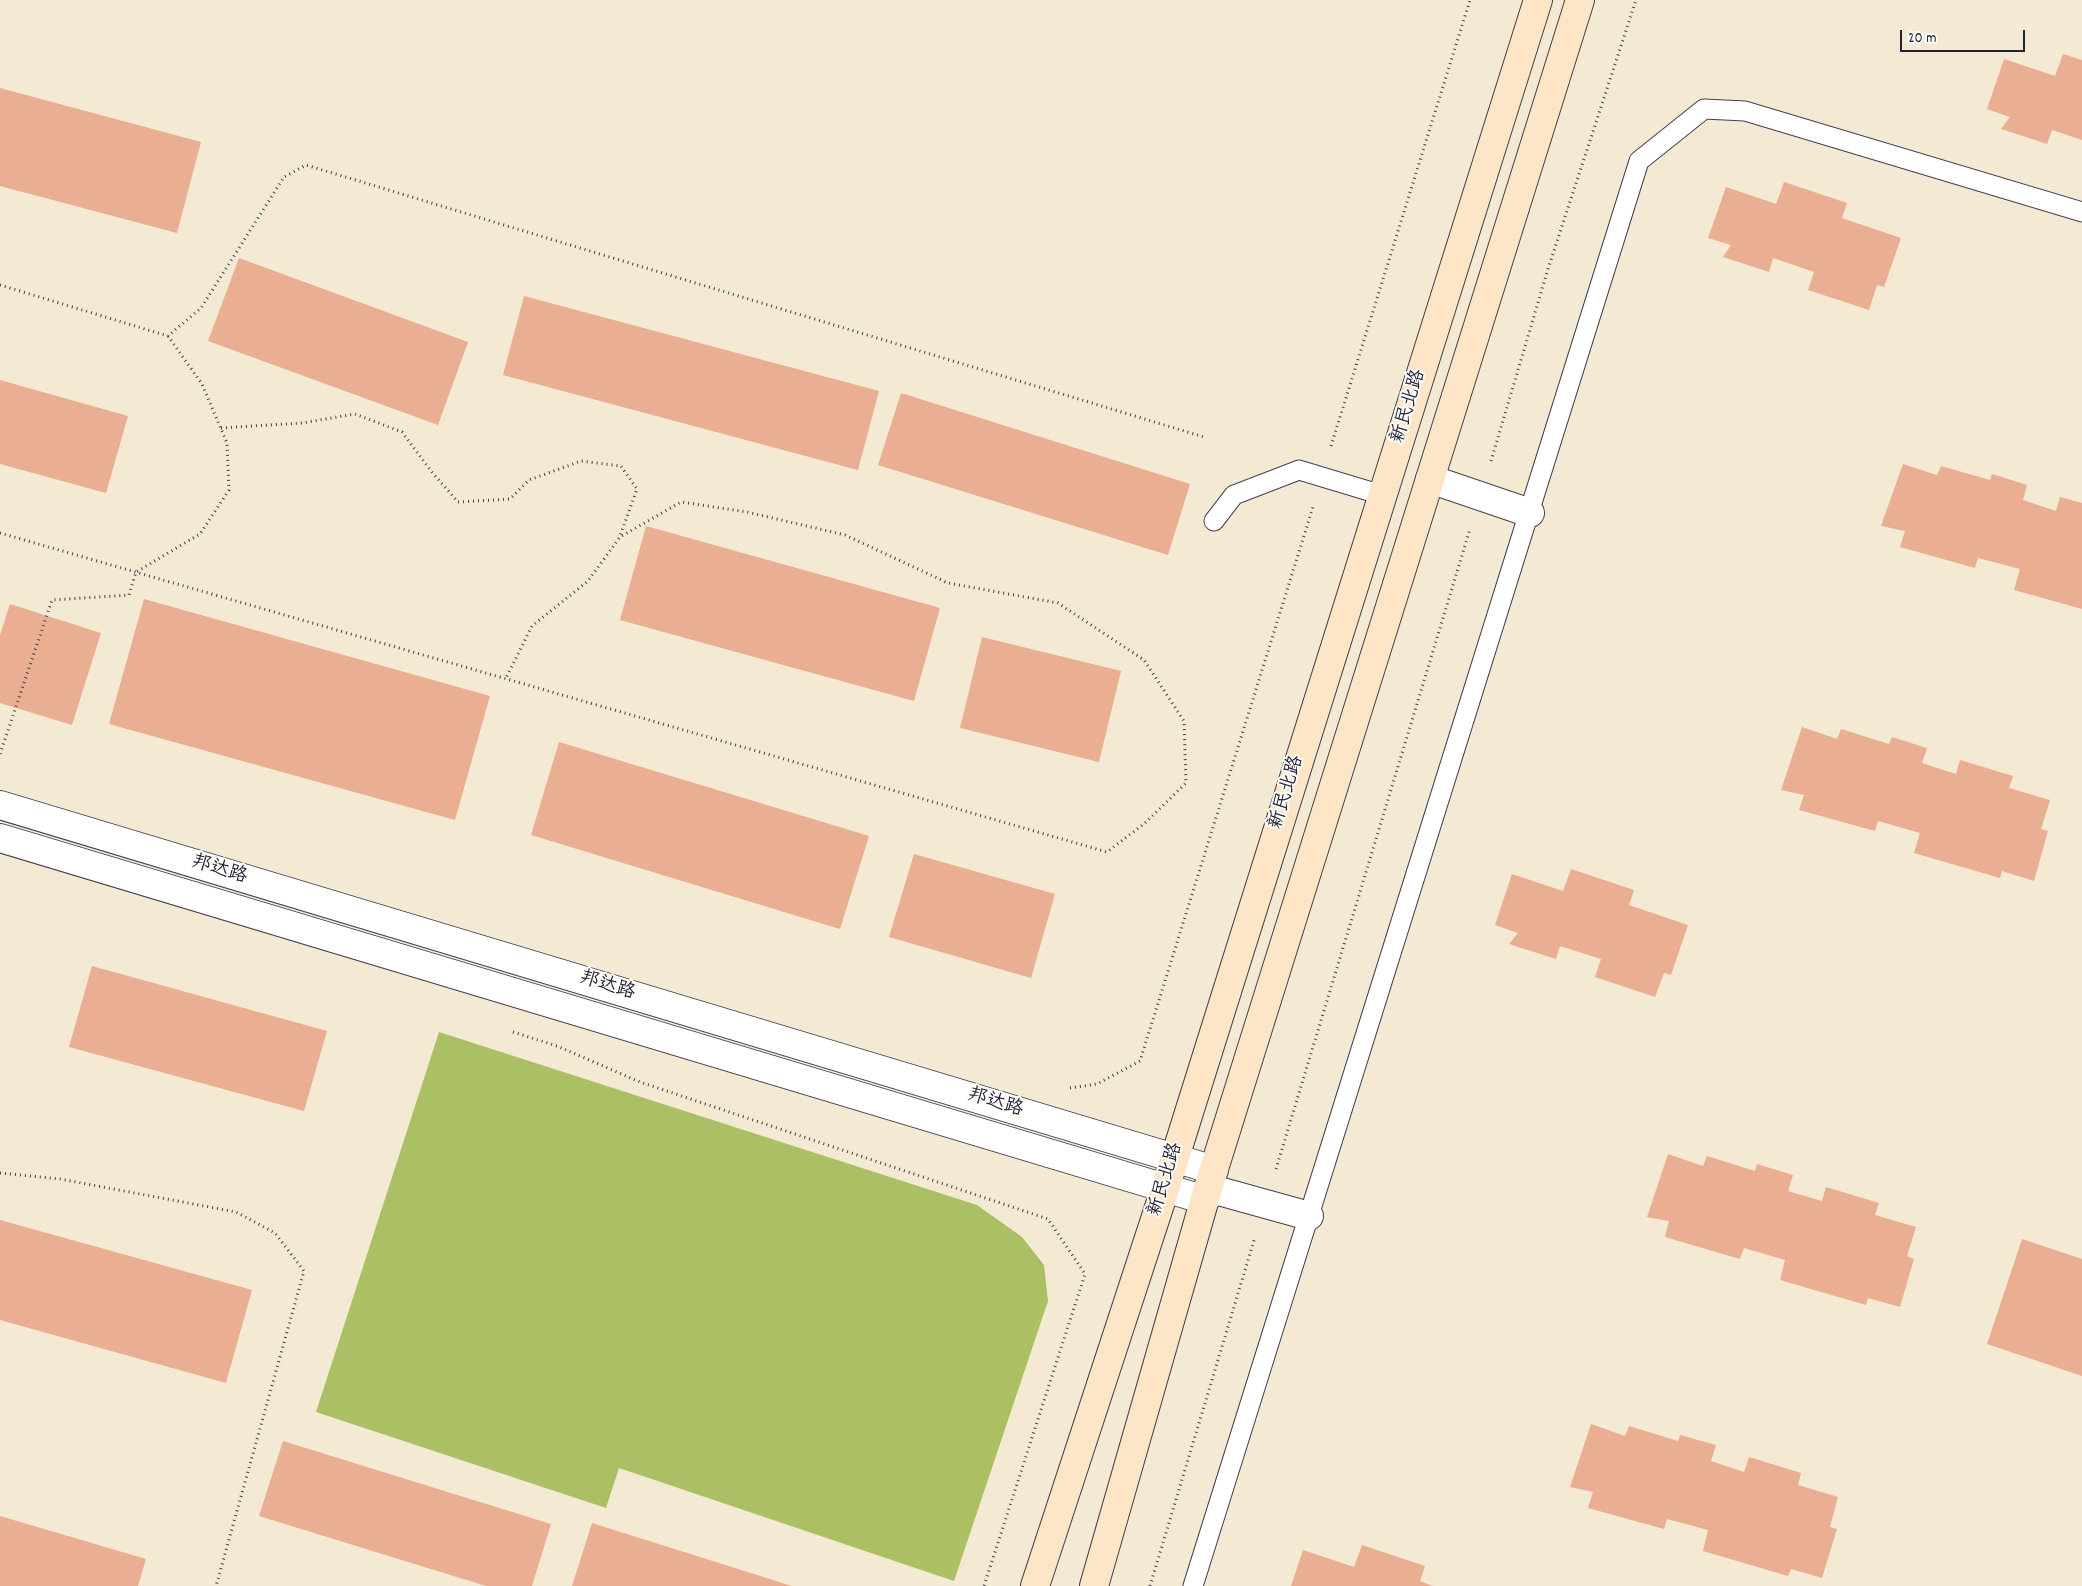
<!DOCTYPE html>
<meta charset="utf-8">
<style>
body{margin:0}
#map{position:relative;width:2082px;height:1586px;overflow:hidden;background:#f4e9d2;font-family:Dekko,sans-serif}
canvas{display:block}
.scale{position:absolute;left:1900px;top:30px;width:125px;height:22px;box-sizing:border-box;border:2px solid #22223b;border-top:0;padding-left:6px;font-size:15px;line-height:18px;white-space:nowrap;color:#22223b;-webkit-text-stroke:4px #fdfcf7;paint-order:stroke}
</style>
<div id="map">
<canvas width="2082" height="1586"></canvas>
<div class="scale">20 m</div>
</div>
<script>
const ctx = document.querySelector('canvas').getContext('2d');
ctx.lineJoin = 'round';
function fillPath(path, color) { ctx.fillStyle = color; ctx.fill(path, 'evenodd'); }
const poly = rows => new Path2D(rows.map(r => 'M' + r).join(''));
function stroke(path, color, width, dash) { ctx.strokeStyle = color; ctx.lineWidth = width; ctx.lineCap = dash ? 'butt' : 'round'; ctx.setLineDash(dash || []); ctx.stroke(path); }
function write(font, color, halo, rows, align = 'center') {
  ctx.font = font + ' Dekko,"LXGW WenKai TC",sans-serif'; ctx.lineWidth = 4; ctx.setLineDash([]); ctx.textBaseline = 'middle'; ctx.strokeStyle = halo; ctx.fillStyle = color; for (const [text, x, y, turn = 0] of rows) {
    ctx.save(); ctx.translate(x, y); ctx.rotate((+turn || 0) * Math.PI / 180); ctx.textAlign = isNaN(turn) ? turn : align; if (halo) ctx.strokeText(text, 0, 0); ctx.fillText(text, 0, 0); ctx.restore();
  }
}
const green = poly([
 [439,1032,977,1205,1022,1237,1044,1265,1048,1301,954,1581,619,1468,606,1508,316,1412]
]);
const building = poly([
 [2063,54,2082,60,2082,140,2052,130,2047,144,2001,129,2010,117,1987,109,2004,59,2055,76],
 [0,88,201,142,177,233,0,186],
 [1784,182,1847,203,1842,218,1901,238,1884,287,1877,285,1869,310,1808,290,1814,272,1773,258,1769,272,1723,257,1731,245,1708,238,1726,187,1776,204],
 [239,258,468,342,438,425,208,341],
 [524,296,879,391,858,470,503,375],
 [0,380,128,416,106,493,0,464],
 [901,393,1190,484,1168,555,878,465],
 [1903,464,1937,475,1941,466,1990,480,1992,474,2027,485,2023,500,2056,511,2060,497,2082,503,2082,609,2014,590,2020,569,1978,558,1975,568,1900,547,1905,531,1881,526],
 [646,526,940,608,914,701,620,620],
 [144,599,490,696,455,820,109,724],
 [10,604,101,633,72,725,0,703,0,635],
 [982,637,1121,671,1099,762,960,728],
 [1802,727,1837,739,1841,729,1889,744,1892,737,1927,748,1922,763,1956,774,1960,760,2013,776,2009,788,2050,800,2041,829,2048,831,2034,881,2002,871,2000,878,1914,853,1920,833,1878,821,1875,831,1799,810,1804,795,1781,790],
 [559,742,869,836,840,929,531,835],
 [914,854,1055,894,1031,978,889,937],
 [1571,869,1634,890,1629,905,1688,925,1671,975,1664,973,1655,997,1595,977,1601,959,1560,946,1556,959,1509,944,1518,933,1495,925,1512,874,1563,891],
 [92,966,327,1031,304,1111,69,1047],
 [1668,1154,1703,1166,1707,1156,1755,1171,1757,1164,1793,1175,1788,1191,1822,1201,1826,1187,1879,1203,1875,1215,1916,1227,1907,1256,1914,1259,1900,1307,1868,1298,1866,1305,1780,1280,1785,1260,1744,1248,1740,1259,1665,1237,1669,1221,1647,1217],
 [0,1220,252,1290,226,1383,0,1320],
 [2022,1239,2082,1259,2082,1376,1987,1344],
 [1591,1424,1625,1436,1629,1426,1678,1441,1680,1435,1716,1445,1711,1461,1744,1472,1749,1457,1801,1473,1798,1485,1838,1497,1830,1527,1837,1529,1822,1578,1791,1569,1788,1576,1703,1551,1708,1530,1667,1519,1664,1529,1588,1508,1593,1492,1570,1487],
 [283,1441,551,1524,532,1586,486,1586,259,1516],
 [0,1516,146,1559,138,1586,0,1586],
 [592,1523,792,1586,572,1586],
 [1362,1545,1425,1566,1420,1581,1433,1586,1291,1586,1303,1550,1354,1567]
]);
const path = poly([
 [0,285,168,336,201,308,284,177,306,165,1204,437],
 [221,428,302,423,355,414,402,432,431,471,458,502,510,499,529,480,581,461,621,466,637,489,620,536],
 [1331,446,1470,0],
 [1491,461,1548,269,1636,0],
 [0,533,1107,852,1145,823,1186,783,1184,721,1144,660,1058,603,948,583,845,535,747,512,681,502,620,537,588,581,532,626,506,678],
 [0,754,52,600,129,595,136,572,200,534,229,490,227,443,202,384,168,336],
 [513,1032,557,1046,640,1082,1048,1219,1085,1274,984,1586],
 [1070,1088,1097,1084,1140,1061,1313,507],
 [1276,1169,1470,529],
 [0,1173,60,1179,236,1212,275,1233,304,1271,216,1586],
 [1150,1586,1255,1237]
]);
const lane = poly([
 [1214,521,1234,495,1299,470,1382,495],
 [1193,1586,1639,161,1704,109,1745,111,2082,212]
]);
const street = poly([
 [1430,479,1530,513],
 [0,805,1214,1170],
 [0,838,1205,1200],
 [1208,1188,1309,1216]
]);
const secondary = poly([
 [1035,1586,1165,1189,1538,0],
 [1094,1586,1208,1188,1580,0]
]);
const streetNames = [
 ["新民北路",1410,407,-73],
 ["新民北路",1288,793,-73],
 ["邦达路",219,871,17],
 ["邦达路",607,987,17],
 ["邦达路",995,1104,17],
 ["新民北路",1167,1180,-73]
];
fillPath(green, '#abc064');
fillPath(building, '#eaae92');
stroke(lane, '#424052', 21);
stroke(street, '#424052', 30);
stroke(secondary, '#424052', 30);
stroke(path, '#424052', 3, [1, 4]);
stroke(lane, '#fff', 19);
stroke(street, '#fff', 28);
stroke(secondary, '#fde5c5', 28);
write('19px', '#22223b', '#fdfcf7', streetNames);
</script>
